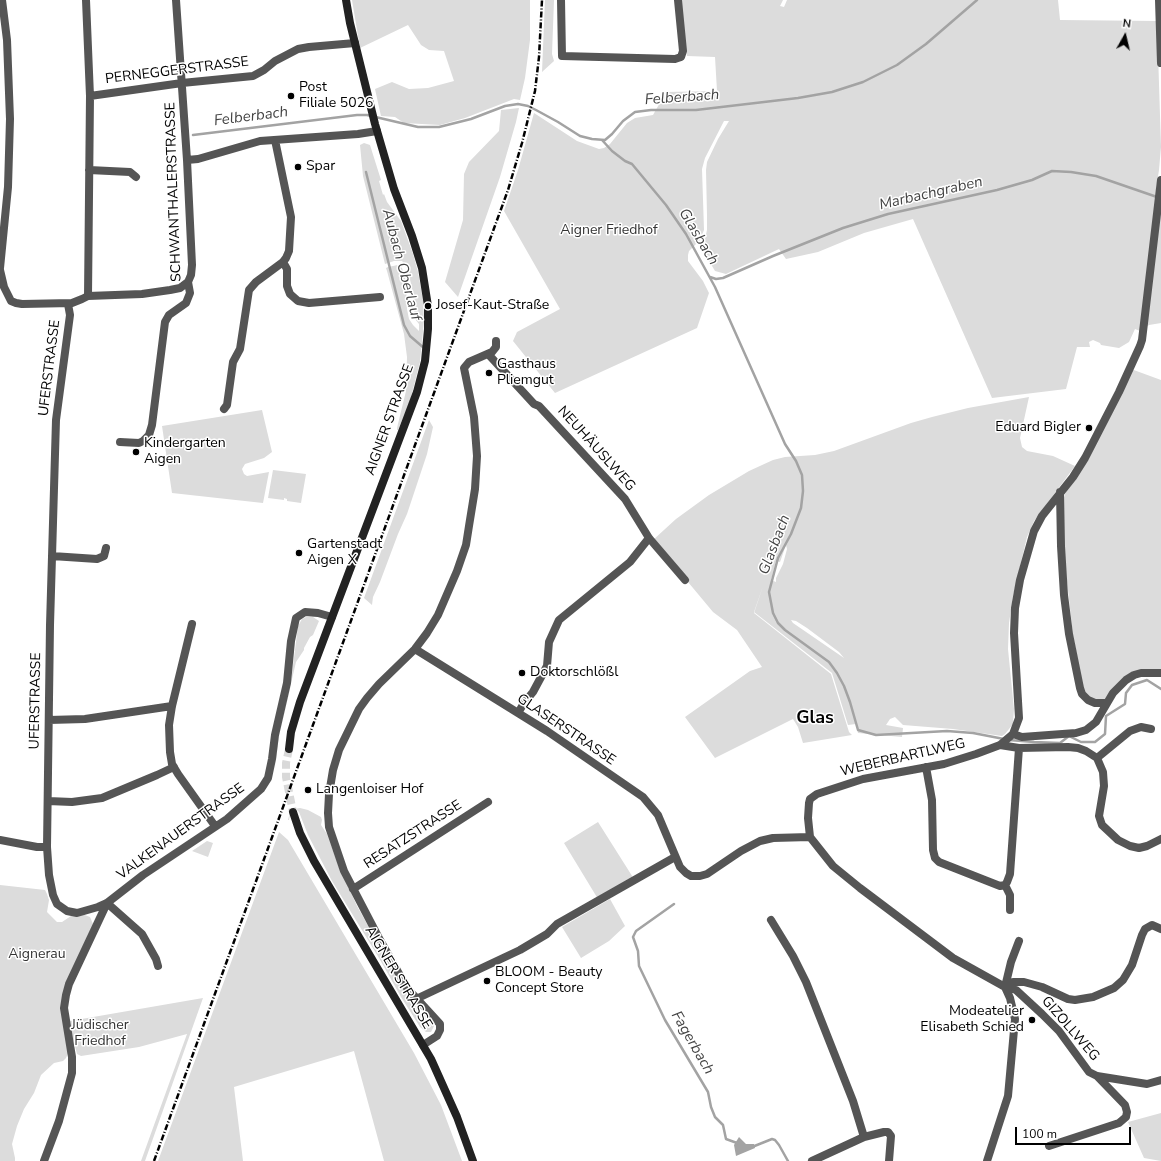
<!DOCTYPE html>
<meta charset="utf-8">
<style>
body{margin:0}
#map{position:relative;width:1161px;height:1161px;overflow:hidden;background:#fff;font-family:"Nunito Sans",sans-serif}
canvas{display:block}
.north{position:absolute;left:1105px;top:16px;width:40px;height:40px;-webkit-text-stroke:3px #fff;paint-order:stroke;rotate:8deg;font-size:11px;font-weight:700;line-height:16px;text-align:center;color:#000}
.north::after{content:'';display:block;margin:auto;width:14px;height:18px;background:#000;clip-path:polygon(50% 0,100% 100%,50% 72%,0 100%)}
.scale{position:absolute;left:1015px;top:1127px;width:116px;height:18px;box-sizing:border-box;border:2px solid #000;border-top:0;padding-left:5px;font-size:12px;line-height:14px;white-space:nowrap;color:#000;-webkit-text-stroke:3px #fff;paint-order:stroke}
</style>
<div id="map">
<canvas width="1161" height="1161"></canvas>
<div class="north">N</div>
<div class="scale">100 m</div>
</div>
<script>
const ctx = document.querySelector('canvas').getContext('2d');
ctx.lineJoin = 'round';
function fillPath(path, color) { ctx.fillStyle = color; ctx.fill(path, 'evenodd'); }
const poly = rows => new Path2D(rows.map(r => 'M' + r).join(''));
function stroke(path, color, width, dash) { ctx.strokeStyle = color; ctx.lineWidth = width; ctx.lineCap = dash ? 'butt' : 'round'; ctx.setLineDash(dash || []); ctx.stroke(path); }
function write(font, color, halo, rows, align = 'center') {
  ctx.font = font + ' "Nunito Sans",sans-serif'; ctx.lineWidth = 3; ctx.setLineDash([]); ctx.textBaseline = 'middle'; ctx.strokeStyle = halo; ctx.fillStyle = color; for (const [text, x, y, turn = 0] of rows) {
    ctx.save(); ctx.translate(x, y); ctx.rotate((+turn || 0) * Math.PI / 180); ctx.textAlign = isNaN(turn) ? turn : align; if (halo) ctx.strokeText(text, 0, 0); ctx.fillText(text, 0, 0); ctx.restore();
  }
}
const green = poly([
 [352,0,530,0,530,40,525,78,520,100,514,99,465,118,440,125,404,123,395,117,381,116,375,89,392,82,409,89,428,88,454,81,444,51,429,50,421,45,408,25,360,48],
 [545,0,554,0,552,54,554,61,542,72],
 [679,0,783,0,780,6,784,7,787,0,1058,0,1060,20,1157,21,1161,147,1159,170,1156,189,1161,191,1161,323,1149,325,1140,331,1135,329,1129,342,1119,348,1101,345,1100,343,1093,340,1089,342,1090,347,1077,347,1066,389,992,398,913,219,864,233,818,252,786,259,779,249,726,274,715,271,702,249,700,248,705,239,707,230,707,215,706,170,707,162,718,139,729,121,724,121,705,158,702,169,704,230,700,240,689,251,688,255,688,261,703,281,709,293,697,328,555,393,513,341,517,332,560,309,504,211,518,170,534,113,577,141,599,149,604,148,610,144,627,123,635,118,653,115,666,92,717,91,715,57,687,56],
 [519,108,516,122,500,177,458,297,445,282,463,220,464,174,469,162,499,131,501,110],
 [364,143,370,145,381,180,379,181,383,195,384,194,387,202,401,221,413,254,418,272,423,300,424,321,420,362,410,401,398,430,397,430,397,428,406,391,407,357,404,334,387,271,386,268,388,267,398,265,402,268,406,281,407,309,409,319,413,325,419,331,419,324,415,319,412,288,407,267,402,261,394,261,385,264,363,176,360,145],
 [1131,369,1161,380,1161,671,1134,673,1105,701,1085,697,1073,635,1064,554,1062,505,1065,494],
 [1029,397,1020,438,1022,447,1027,451,1053,456,1075,466,1034,521,1027,537,1013,596,1009,623,1008,649,1014,709,1013,724,1005,734,1002,736,953,729,903,725,895,717,890,719,886,725,903,728,902,737,858,733,856,724,848,725,832,673,754,612,763,586,754,613,831,674,849,732,852,735,803,743,798,727,793,719,715,758,685,717,750,671,762,667,737,630,713,612,653,540,676,519,709,495,749,471,773,460,785,457,815,455,834,451,911,423,932,417,968,408],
 [786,545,787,549,783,564,776,578,776,582,771,580,776,561,780,562],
 [791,620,796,621,807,628,839,652,844,658,793,623],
 [262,410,272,452,264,458,245,464,242,469,244,474,247,476,269,472,263,503,172,493,162,426],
 [429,420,433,427,427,454,407,514,398,534,380,582,373,597,372,605,364,598],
 [273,470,306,474,301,503,287,501,287,499,284,498,284,500,268,498],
 [306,617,313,617,319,621,313,635,310,637,304,648,304,650,296,662,279,735,275,769,277,744,290,689,298,626,302,619],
 [300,808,308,810,321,817,322,820,321,825,327,834,339,867,357,906,405,992,418,1009,433,1021,434,1026,431,1032,426,1032,420,1027,401,997,379,958,332,881,308,835,299,812,296,809,294,810,290,814,289,820,288,820,290,812,294,809],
 [598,822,634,879,598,899,564,843],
 [279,832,288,840,414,1053,441,1105,462,1161,384,1161,354,1051,234,1087,243,1161,158,1161],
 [207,841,213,843,208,857,192,851],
 [0,885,45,890,47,894,49,900,47,912,57,922,62,922,71,916,82,914,90,917,93,924,63,992,69,1051,66,1058,63,1061,54,1063,41,1075,34,1093,24,1109,17,1126,12,1144,15,1158,15,1161,0,1161],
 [610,899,625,926,609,941,581,958,562,927],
 [203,998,145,1161,141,1161,187,1034,139,1047,81,1056,77,1054,73,1039,70,1021],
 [1161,1113,1161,1161,1144,1158,1128,1122]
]);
const water = poly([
 [739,1137,746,1144,754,1144,755,1148,736,1156,734,1145]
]);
const stream = poly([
 [193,135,357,115,367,115,418,127,439,127,471,119,505,106,518,104,528,106,536,110,558,122,580,136,592,139,605,140,612,134,623,121,635,112,651,110,696,110,798,98,832,92,863,82,897,65,926,44,977,0],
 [602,140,612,151,625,161,632,164,666,205,686,234,715,287,785,444,796,461,802,475,803,491,801,508,791,534,778,558,769,592,773,613,778,623,785,630,829,662,837,673,844,686,850,702,858,730,876,735,947,731,973,733,1004,739],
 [366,172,404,325,410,336,424,348],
 [710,277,716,279,723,278,773,256,843,228,888,214,997,190,1032,180,1052,171,1071,172,1096,176,1157,197],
 [1009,740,1034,742,1060,743,1069,736,1081,742,1095,742,1105,734,1106,716,1125,704,1126,693,1132,685,1147,680,1161,689],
 [674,904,636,931,633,937,638,951,639,966,665,1020,708,1092,711,1107,715,1117,723,1125,726,1139,737,1143],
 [752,1147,772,1139,775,1140,779,1145,788,1161]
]);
const secondaryTunnel = poly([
 [289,749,286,763,286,777,293,812]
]);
const minor = poly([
 [86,0,90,96,88,296],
 [561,0,562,56,675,59,681,57,683,51,678,0],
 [1159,0,1161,63],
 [90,96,182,83,253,76,264,70,275,61,298,49,309,47,355,43],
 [275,140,291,217,289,251,286,258,283,262,287,269,287,286,290,294,298,301,309,303,380,297],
 [187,160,198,159,260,141,358,134,377,131],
 [89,170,130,172,136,177],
 [0,268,8,187,10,119,7,40,2,0],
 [0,270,4,287,11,301,16,303,22,304,72,303,82,299,88,296,142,294,170,290,180,288,188,282],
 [68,304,70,315,56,420,50,625,47,847,49,875,53,895,57,904,67,911,77,913,98,907,107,903,143,875,227,819,261,789,268,778,272,759,275,735,287,683,291,641,296,618,305,612,318,613,332,617],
 [489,355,534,404,539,406,625,499,649,538,685,580],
 [224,409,227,405,233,362,240,349,249,290,256,282,283,262],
 [120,442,139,443,143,441,149,435,152,425,165,322,169,315,186,303,190,293,188,282,191,275,192,265,187,160,176,0],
 [1060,492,1061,546,1064,595,1069,634,1080,688,1082,694,1088,700,1095,703,1107,703],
 [52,556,97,559,104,556,106,548],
 [192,624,172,706,169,725,170,752,172,764,178,774,215,826],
 [415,649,547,731,643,797,658,815,680,867,686,873,691,876,700,876,707,874,741,851,760,841,773,838,810,837],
 [518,713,524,703,533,692,547,666,549,642,559,620,630,562,649,538],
 [49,720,85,719,172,706],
 [1013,734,1022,737,1076,733,1086,730,1096,722,1113,693,1126,680,1134,675,1141,673,1161,673],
 [1000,745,1019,748,1068,747,1078,748,1086,751,1097,758,1103,772,1104,786,1099,816,1102,825,1118,840,1130,846,1139,848,1147,846,1161,839],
 [1097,758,1130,731,1141,727,1151,729],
 [926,767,932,800,933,850,935,858,939,862,1000,886,1005,885,1007,882,1010,874,1019,748],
 [48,801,72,802,102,798,157,775,174,767],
 [0,840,37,847,47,847],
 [1005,885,1010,895,1010,910],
 [353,889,488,802],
 [107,903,142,934,156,959,158,966],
 [771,920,793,956,806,982,853,1101,864,1137],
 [1005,987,1013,982,1024,982,1042,987,1068,999,1075,1000,1093,997,1114,988,1123,980,1132,965,1142,935,1145,929,1152,925,1161,929],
 [1005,987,1016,990,1042,1014,1059,1031,1089,1072,1097,1076,1147,1084,1161,1080],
 [1005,987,1011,962,1019,941],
 [416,999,520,950,547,934,557,924,675,857],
 [423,1045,437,1036,440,1030,440,1024,407,988,380,940,344,871,329,827,328,813,329,794,333,770,339,750,359,709,367,698,379,684,415,649,427,633,438,615,457,571,466,545,469,526,475,489,477,456,474,417,464,368,469,362,492,352,496,347,496,341],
 [1049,1146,1119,1123,1126,1117,1127,1112,1125,1105,1097,1076],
 [44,1161,59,1121,72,1073,72,1057,64,1008,66,995,69,984,107,903],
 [812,1161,864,1137,884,1132,888,1132,891,1136,889,1161],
 [987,1161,1008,1096,1015,1019,1010,998,1005,987,953,958,860,888,833,866,810,837,808,818,809,803,810,799,817,794,863,779,944,764,976,754,1000,745,1013,734,1019,718,1014,633,1015,608,1020,580,1034,531,1042,516,1073,477,1085,458,1119,392,1140,346,1142,340,1161,180]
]);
const secondary = poly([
 [289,749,291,732,300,702,417,392,425,361,428,329,428,306,422,268,412,236,394,189,375,124,350,23,346,0],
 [293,812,300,833,314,861,431,1059,457,1117,473,1161]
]);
const rail = poly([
 [154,1161,508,190,522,143,535,91,539,57,542,0]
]);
const markers = [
 [291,96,4,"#000"],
 [298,167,4,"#000"],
 [428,306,4,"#000"],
 [489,373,4,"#000"],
 [1089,428,4,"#000"],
 [136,452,4,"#000"],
 [299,553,4,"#000"],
 [522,673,4,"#000"],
 [308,790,4,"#000"],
 [487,981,4,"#000"],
 [1032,1020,4,"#000"]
];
const streetNames = [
 ["PERNEGGERSTRASSE",177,71,-7],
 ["SCHWANTHALERSTRASSE",174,192,-92],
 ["UFERSTRASSE",50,368,-83],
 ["AIGNER STRASSE",390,420,-70],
 ["NEUHÄUSLWEG",596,449,48],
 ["UFERSTRASSE",36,701,-89],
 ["GLASERSTRASSE",566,730,34],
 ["WEBERBARTLWEG",903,758,-13],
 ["VALKENAUERSTRASSE",181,832,-36],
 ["RESATZSTRASSE",413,835,-33],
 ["AIGNER STRASSE",398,978,59],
 ["GIZOLLWEG",1070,1029,49]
];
const poiNames = [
 ["Post",299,88],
 ["Filiale 5026",299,104],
 ["Spar",306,167],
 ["Josef-Kaut-Straße",436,306],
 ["Gasthaus",497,365],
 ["Pliemgut",497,381],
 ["Eduard Bigler",1081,428,"right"],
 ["Kindergarten",144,444],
 ["Aigen",144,460],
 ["Gartenstadt",307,545],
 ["Aigen X",307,561],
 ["Doktorschlößl",530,673],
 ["Langenloiser Hof",316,790],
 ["BLOOM - Beauty",495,973],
 ["Concept Store",495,989],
 ["Modeatelier",1024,1012,"right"],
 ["Elisabeth Schied",1024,1028,"right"]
];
const parkNames = [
 ["Aigner Friedhof",609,231],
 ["Aignerau",37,955],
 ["Jüdischer",100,1026],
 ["Friedhof",100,1042]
];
const waterNames = [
 ["Felberbach",682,98,-4],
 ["Felberbach",251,117,-7],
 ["Marbachgraben",931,194,-13],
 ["Glasbach",698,237,59],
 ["Aubach Oberlauf",401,265,75],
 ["Glasbach",775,545,-69],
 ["Fagerbach",692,1043,60]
];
const districtNames = [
 ["Glas",815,719]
];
fillPath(green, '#dcdcdc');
fillPath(water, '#a3a3a3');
stroke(stream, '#a3a3a3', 2.5);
stroke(secondaryTunnel, '#d9d9d9', 8, [8, 4]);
stroke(minor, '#555', 8);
stroke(secondary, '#222', 8);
stroke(rail, '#000', 2.5, [6, 2, 1, 2]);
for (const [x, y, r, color] of markers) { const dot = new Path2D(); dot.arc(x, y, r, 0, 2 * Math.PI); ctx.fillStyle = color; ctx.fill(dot); stroke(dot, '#fff', 1.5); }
write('14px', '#000', '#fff', streetNames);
write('14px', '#000', '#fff', poiNames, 'left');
write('14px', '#333', '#fff', parkNames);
write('italic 15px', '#444', '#fff', waterNames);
write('bold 18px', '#000', '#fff', districtNames);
</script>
